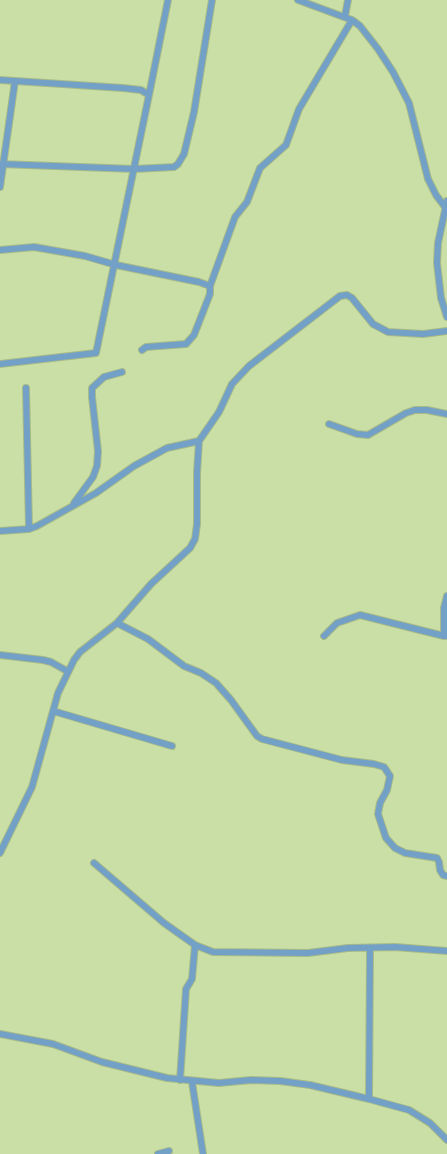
<!DOCTYPE html>
<style>
body{margin:0}
canvas{display:block;background:#cadfa6}
</style>
<canvas width="447" height="1154"></canvas>
<script>
const ctx = document.querySelector('canvas').getContext('2d');
ctx.lineJoin = 'round';
const poly = rows => new Path2D(rows.map(r => 'M' + r).join(''));
function stroke(path, color, width, dash) { ctx.strokeStyle = color; ctx.lineWidth = width; ctx.lineCap = dash ? 'butt' : 'round'; ctx.setLineDash(dash || []); ctx.stroke(path); }
const minor = poly([
 [298,0,352,20,360,26,378,49,393,72,409,103,428,179,436,195,445,207],
 [345,16,348,0],
 [0,80,123,88,141,90,149,95,96,353,0,364],
 [149,95,168,0],
 [0,164,134,169,174,167,178,164,184,154,194,112,212,0],
 [0,187,15,81],
 [447,201,438,243,437,263,441,298,447,317],
 [0,250,34,247,85,256,116,265,199,282,210,286,210,294,194,335,186,344,146,347,142,350],
 [210,286,235,217,247,202,260,168,286,145,299,109,352,20],
 [26,388,29,529],
 [329,424,357,434,368,435,406,413,415,410,427,410,447,414],
 [74,503,93,477,97,466,98,451,92,397,92,388,104,377,122,372],
 [0,531,29,529,37,526,96,493,134,466,167,448,199,441,219,412,232,384,249,366,340,296,347,295,352,298,373,324,388,332,423,334,447,331],
 [117,623,148,639,184,666,201,673,216,683,231,700,257,736,262,739,342,760,374,764,384,767,390,776,387,790,380,803,378,814,386,838,395,848,405,853,437,858,439,862,440,870,443,875,447,876],
 [324,636,337,623,360,615,444,636],
 [446,636,444,636,444,608,447,596],
 [0,655,43,660,51,662,67,671],
 [53,711,172,746],
 [0,853,32,787,58,693,74,660,80,652,117,623,151,584,190,548,195,539,197,524,197,473,199,441],
 [94,863,164,923,195,945,213,952,308,953,348,948,395,947,447,951],
 [0,1034,53,1044,102,1062,167,1078,219,1083,251,1080,280,1081,310,1085,369,1099,409,1110,430,1123,447,1140],
 [180,1080,186,989,192,979,195,945],
 [192,1082,203,1154],
 [369,1099,370,948],
 [158,1154,169,1151]
]);
stroke(minor, '#a8ba88', 8);
stroke(minor, '#72a0c6', 6);
</script>
